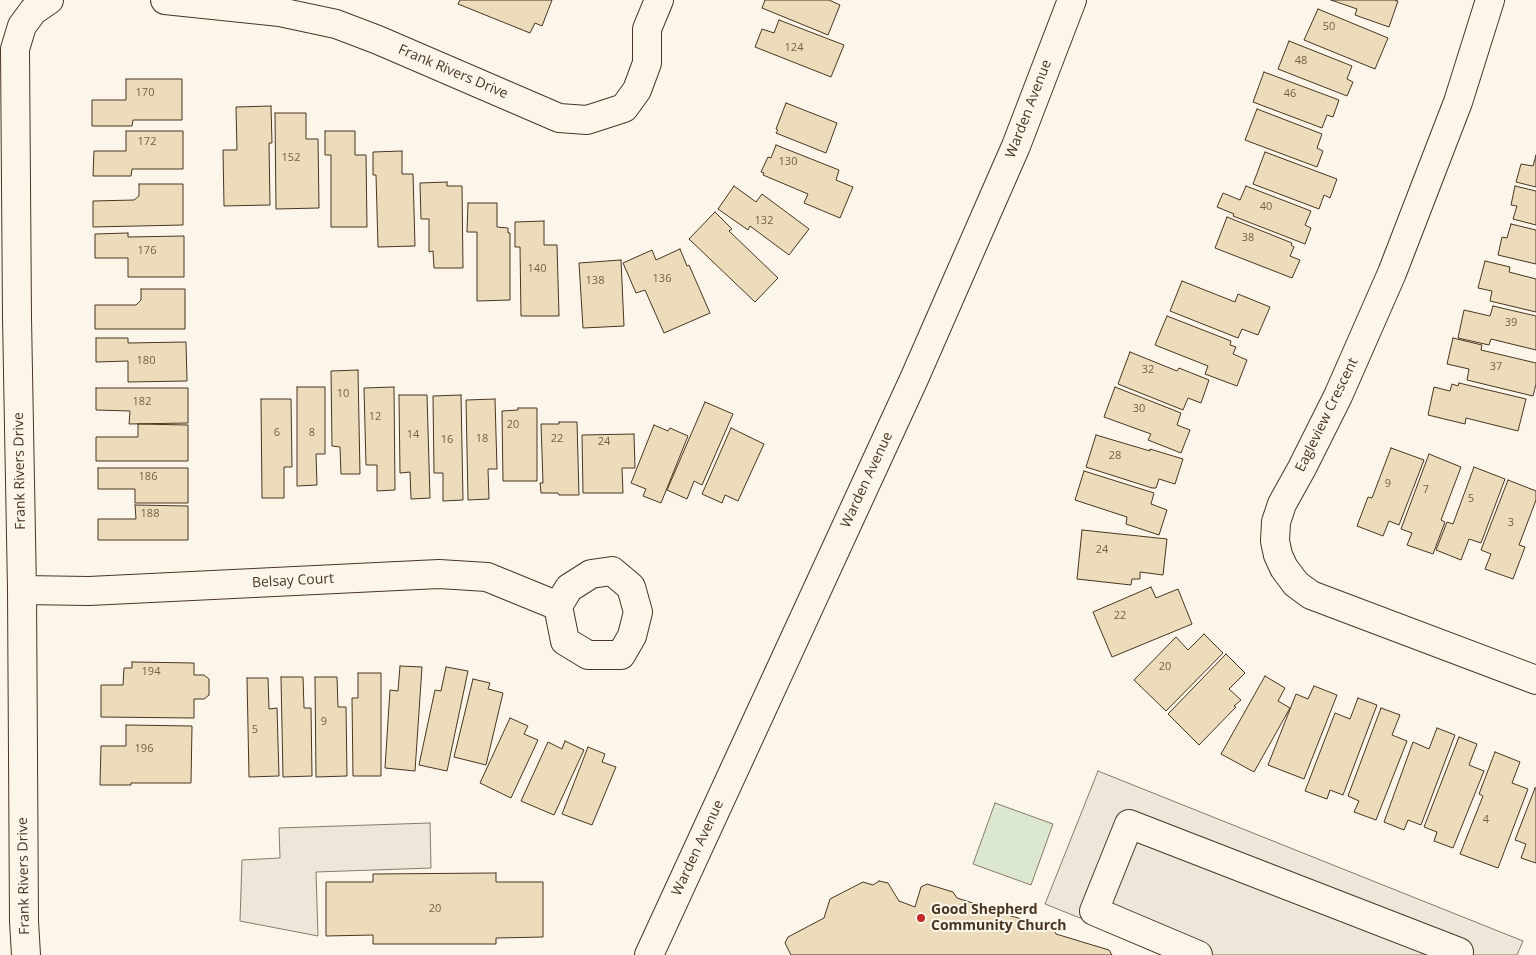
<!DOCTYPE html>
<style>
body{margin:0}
canvas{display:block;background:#fbf6e9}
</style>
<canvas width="1536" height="955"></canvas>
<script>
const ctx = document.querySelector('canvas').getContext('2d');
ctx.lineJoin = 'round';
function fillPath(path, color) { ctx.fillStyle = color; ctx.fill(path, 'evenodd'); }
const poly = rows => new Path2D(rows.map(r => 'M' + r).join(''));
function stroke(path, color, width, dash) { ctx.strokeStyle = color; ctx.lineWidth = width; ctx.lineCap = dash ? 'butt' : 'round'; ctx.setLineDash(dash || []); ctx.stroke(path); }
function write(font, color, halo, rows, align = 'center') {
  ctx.font = font + ' "Open Sans",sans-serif'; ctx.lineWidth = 4; ctx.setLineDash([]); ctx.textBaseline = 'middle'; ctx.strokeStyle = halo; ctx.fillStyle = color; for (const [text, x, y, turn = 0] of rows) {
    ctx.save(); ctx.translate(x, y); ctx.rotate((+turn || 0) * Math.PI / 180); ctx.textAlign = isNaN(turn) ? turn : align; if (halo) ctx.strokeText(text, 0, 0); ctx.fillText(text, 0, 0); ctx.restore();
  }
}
const green = poly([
 [995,803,1053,824,1031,885,973,864,995,803]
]);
const parking = poly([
 [1098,771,1523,941,1517,955,1173,955,1045,904,1098,771],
 [430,823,431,868,316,872,318,936,240,921,242,860,280,858,279,828,430,823]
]);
const building = poly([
 [460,0,552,0,542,26,535,23,530,33,458,4,460,0],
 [765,0,829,0,840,5,828,35,762,8,765,0],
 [1331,0,1394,0,1398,1,1389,27,1355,15,1357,9,1331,0],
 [1318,9,1388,38,1375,69,1304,40,1318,9],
 [779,20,844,45,831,77,755,47,762,29,774,33,779,20],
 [1289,41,1352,66,1347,79,1353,82,1347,96,1278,69,1289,41],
 [1264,72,1339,100,1333,117,1327,115,1322,128,1253,102,1264,72],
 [126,79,182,79,182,120,133,120,132,126,92,126,92,100,126,100,126,79],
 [786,103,837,123,826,153,776,133,778,130,776,129,786,103],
 [271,106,272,143,269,143,270,205,224,206,223,150,237,150,236,107,271,106],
 [1257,109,1322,134,1317,148,1323,151,1317,167,1245,140,1257,109],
 [275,113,306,113,306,139,318,139,319,208,276,209,275,113],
 [126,131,183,131,183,169,132,169,131,176,93,176,94,151,126,151,126,131],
 [325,131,355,131,355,155,366,155,367,227,331,227,331,155,325,155,325,131],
 [776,145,839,170,836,180,853,187,840,218,804,203,808,194,763,175,764,173,761,172,768,157,771,158,776,145],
 [402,151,402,174,413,174,415,246,378,247,376,175,373,175,373,152,402,151],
 [1265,152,1337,179,1330,198,1324,195,1319,209,1253,184,1265,152],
 [1536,155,1536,187,1516,182,1521,164,1533,166,1536,155],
 [447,182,447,186,462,186,463,268,434,268,433,251,429,252,429,219,421,219,420,183,447,182],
 [139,184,183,184,183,225,93,227,93,201,134,200,139,196,139,184],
 [734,186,756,202,762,194,809,229,789,255,750,226,748,230,718,209,734,186],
 [1246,186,1311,211,1305,225,1311,228,1305,244,1233,216,1234,214,1217,207,1223,193,1240,200,1246,186],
 [1515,186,1536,191,1536,225,1513,219,1517,206,1511,205,1515,186],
 [468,203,497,203,497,227,508,228,508,233,510,233,510,300,477,301,477,232,467,232,468,203],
 [715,212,732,229,729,231,778,278,755,302,689,239,715,212],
 [1227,217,1292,243,1291,245,1294,247,1290,256,1300,260,1292,278,1215,248,1227,217],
 [544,221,544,245,557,245,559,316,521,316,520,247,515,247,515,222,544,221],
 [1511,224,1536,230,1536,264,1498,255,1502,237,1507,238,1511,224],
 [128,233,128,237,184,236,184,277,128,277,128,258,95,258,95,234,128,233],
 [680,249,687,266,689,265,710,313,664,333,645,290,636,293,623,263,652,250,656,260,680,249],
 [621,260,624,326,583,328,579,263,621,260],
 [1485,261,1510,267,1509,272,1536,279,1536,312,1490,301,1492,291,1478,288,1485,261],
 [1182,281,1235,302,1238,294,1270,307,1258,335,1242,329,1238,338,1170,311,1182,281],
 [141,289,185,289,185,329,95,329,95,305,136,305,141,300,141,289],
 [1493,306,1536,316,1536,350,1491,339,1489,345,1458,338,1464,310,1490,316,1493,306],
 [1167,316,1231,341,1230,345,1236,347,1233,354,1247,360,1237,386,1205,374,1208,366,1155,345,1167,316],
 [96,338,128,338,128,343,186,342,187,381,128,382,128,361,96,362,96,338],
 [1453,338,1482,345,1481,350,1536,363,1536,384,1533,396,1467,380,1469,369,1447,364,1453,338],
 [1130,352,1177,371,1179,368,1209,380,1201,403,1188,398,1183,410,1118,384,1130,352],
 [358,370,360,474,341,474,340,447,332,446,331,371,358,370],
 [1459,383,1526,399,1518,431,1466,418,1465,424,1428,415,1434,387,1450,391,1452,384,1458,386,1459,383],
 [297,387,325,387,325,454,316,454,317,485,297,486,297,387],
 [394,387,395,490,377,491,377,465,366,465,364,388,394,387],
 [1115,387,1181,413,1177,425,1190,430,1181,453,1148,440,1151,434,1104,417,1115,387],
 [96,388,188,388,188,423,129,424,130,411,96,410,96,388],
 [399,395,427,395,430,498,411,499,410,472,400,473,399,395],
 [461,395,463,500,443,501,443,473,434,473,433,396,461,395],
 [261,399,291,399,292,467,284,467,284,498,262,498,261,399],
 [495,399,497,469,488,469,489,499,468,500,466,400,495,399],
 [705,402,733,414,702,485,694,481,687,499,667,490,705,402],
 [518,408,537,408,537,481,503,481,502,411,518,410,518,408],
 [559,422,577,422,579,495,559,495,558,493,541,493,540,483,543,483,541,424,559,424,559,422],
 [138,424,188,425,188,461,96,461,96,437,138,437,138,424],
 [654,425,668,431,670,428,688,436,661,503,643,496,646,489,631,483,654,425],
 [731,428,764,444,738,501,725,495,722,503,702,494,731,428],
 [634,434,635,468,622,468,623,493,583,493,582,435,634,434],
 [1096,435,1150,451,1150,449,1183,459,1175,484,1159,479,1156,488,1152,488,1086,467,1096,435],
 [1391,448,1424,460,1399,525,1389,521,1383,536,1357,526,1368,497,1372,498,1391,448],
 [1429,454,1461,467,1441,520,1445,522,1433,554,1407,545,1412,533,1401,529,1429,454],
 [1474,467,1505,479,1481,543,1469,539,1461,560,1436,550,1447,522,1453,524,1474,467],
 [98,468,188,468,188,503,135,503,135,489,98,489,98,468],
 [1084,471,1154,493,1151,504,1167,510,1159,535,1126,524,1127,517,1075,500,1084,471],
 [1508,480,1536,491,1536,500,1519,545,1525,547,1513,579,1485,569,1491,554,1481,550,1508,480],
 [135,505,188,506,188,540,98,540,98,519,136,519,135,505],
 [1082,530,1167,539,1163,575,1140,572,1140,579,1132,579,1131,585,1077,579,1082,530],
 [1151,587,1156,598,1178,589,1192,624,1112,657,1093,612,1151,587],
 [1204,634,1223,653,1166,711,1134,680,1176,637,1188,650,1204,634],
 [1226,654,1245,673,1229,689,1241,700,1234,706,1236,707,1199,745,1168,714,1226,654],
 [132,662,194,663,194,675,204,675,209,679,209,695,204,699,194,699,194,718,101,717,101,685,123,685,124,668,132,668,132,662],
 [400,666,422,667,415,771,385,768,390,690,398,691,400,666],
 [446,667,468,671,447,771,419,765,435,690,441,691,446,667],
 [358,673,381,673,381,776,353,776,352,698,358,698,358,673],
 [1265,676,1285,688,1278,701,1290,708,1254,772,1221,754,1265,676],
 [281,677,303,677,304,708,311,708,312,776,283,777,281,677],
 [315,677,337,677,338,707,346,707,347,776,316,777,315,677],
 [247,678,268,678,269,709,277,708,279,776,249,777,247,678],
 [473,679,490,683,488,689,503,693,486,765,454,757,473,679],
 [1314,686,1337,695,1304,779,1268,765,1296,694,1308,699,1314,686],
 [1358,698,1377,705,1343,795,1330,790,1327,799,1305,791,1335,713,1350,719,1358,698],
 [1381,708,1400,715,1392,735,1407,741,1376,820,1354,812,1359,801,1348,796,1381,708],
 [510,718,528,726,524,734,538,740,511,798,480,783,510,718],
 [126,725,192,726,191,783,131,783,131,785,100,785,101,746,126,746,126,725],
 [1437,728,1455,735,1421,825,1408,820,1404,830,1384,822,1413,742,1429,749,1437,728],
 [1459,737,1477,744,1469,765,1484,771,1453,848,1434,841,1437,832,1424,827,1459,737],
 [565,741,584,750,554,815,521,801,548,742,562,749,565,741],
 [588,747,605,754,602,762,616,767,592,825,562,814,588,747],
 [1495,752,1520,762,1512,783,1528,789,1498,868,1460,854,1483,796,1479,794,1495,752],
 [1535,788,1536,788,1536,863,1521,858,1526,844,1515,840,1535,788],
 [496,873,496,882,543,882,543,937,496,938,496,944,373,944,373,935,326,936,326,882,373,882,373,874,496,873],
 [879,881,888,883,899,901,915,907,921,887,927,884,953,892,957,898,979,905,983,911,999,917,1004,914,1053,928,1056,934,1109,950,1112,955,791,955,785,943,788,937,824,918,830,899,863,882,873,885,879,881]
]);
const minor = poly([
 [165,0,280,12,336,24,378,40,559,118,587,120,624,108,637,90,647,63,647,29,659,0],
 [1490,0,1458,102,1392,273,1338,396,1302,468,1282,504,1276,522,1275,541,1278,555,1284,568,1296,584,1311,595,1536,680],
 [22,590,89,591,439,574,487,577,558,606,565,641,588,655,621,655,632,636,638,612,631,587,612,571,591,574,569,588,558,606],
 [26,955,24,921,22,590,17,318,15,49,22,26,33,11,49,0],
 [1198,955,1094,911,1129,824,1459,952,1458,955]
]);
const major = poly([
 [649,955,914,379,1016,146,1072,0]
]);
const markers = [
 [921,918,5,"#c62828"]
];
const numberNames = [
 ["50",1329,27],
 ["124",794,48],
 ["48",1301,61],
 ["170",145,93],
 ["46",1290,94],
 ["172",147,142],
 ["152",291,158],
 ["130",788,162],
 ["40",1266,207],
 ["132",764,221],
 ["38",1248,238],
 ["176",147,251],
 ["140",537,269],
 ["136",662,279],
 ["138",595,281],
 ["39",1511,323],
 ["180",146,361],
 ["37",1496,367],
 ["32",1148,370],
 ["10",343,394],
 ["182",142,402],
 ["30",1139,409],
 ["12",375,417],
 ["20",513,425],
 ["6",277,433],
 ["8",312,433],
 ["14",413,435],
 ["18",482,439],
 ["22",557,439],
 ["16",447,440],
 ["24",604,442],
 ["28",1115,456],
 ["186",148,477],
 ["9",1388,484],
 ["7",1426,490],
 ["5",1471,499],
 ["188",150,514],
 ["3",1511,523],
 ["24",1102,550],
 ["22",1120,616],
 ["20",1165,667],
 ["194",151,672],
 ["9",324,722],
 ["5",255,730],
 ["196",144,749],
 ["4",1486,820],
 ["20",435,909]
];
const streetNames = [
 ["Frank Rivers Drive",453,72,23],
 ["Warden Avenue",1029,109,-69],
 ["Eagleview Crescent",1327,415,-64],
 ["Frank Rivers Drive",20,471,-91],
 ["Warden Avenue",867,480,-65],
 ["Belsay Court",293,581,-3],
 ["Warden Avenue",698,848,-65],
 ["Frank Rivers Drive",24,876,-91]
];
const poiNames = [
 ["Good Shepherd",931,910],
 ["Community Church",931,926]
];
fillPath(green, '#dce7d0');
stroke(green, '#887966', 1);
fillPath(parking, '#ede7d9');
stroke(parking, '#887966', 1);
fillPath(building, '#ecdcbc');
stroke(building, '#4a3520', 1);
stroke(minor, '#4a3520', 30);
stroke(major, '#4a3520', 30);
stroke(minor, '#fbf6e9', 28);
stroke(major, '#fbf6e9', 28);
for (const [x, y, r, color] of markers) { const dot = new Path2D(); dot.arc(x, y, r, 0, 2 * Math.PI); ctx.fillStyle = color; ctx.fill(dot); stroke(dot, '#fbf6e9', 2); }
write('11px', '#725f47', null, numberNames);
write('14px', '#4a3520', '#fbf6e9', streetNames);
write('bold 14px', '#4a3520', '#fbf6e9', poiNames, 'left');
</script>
